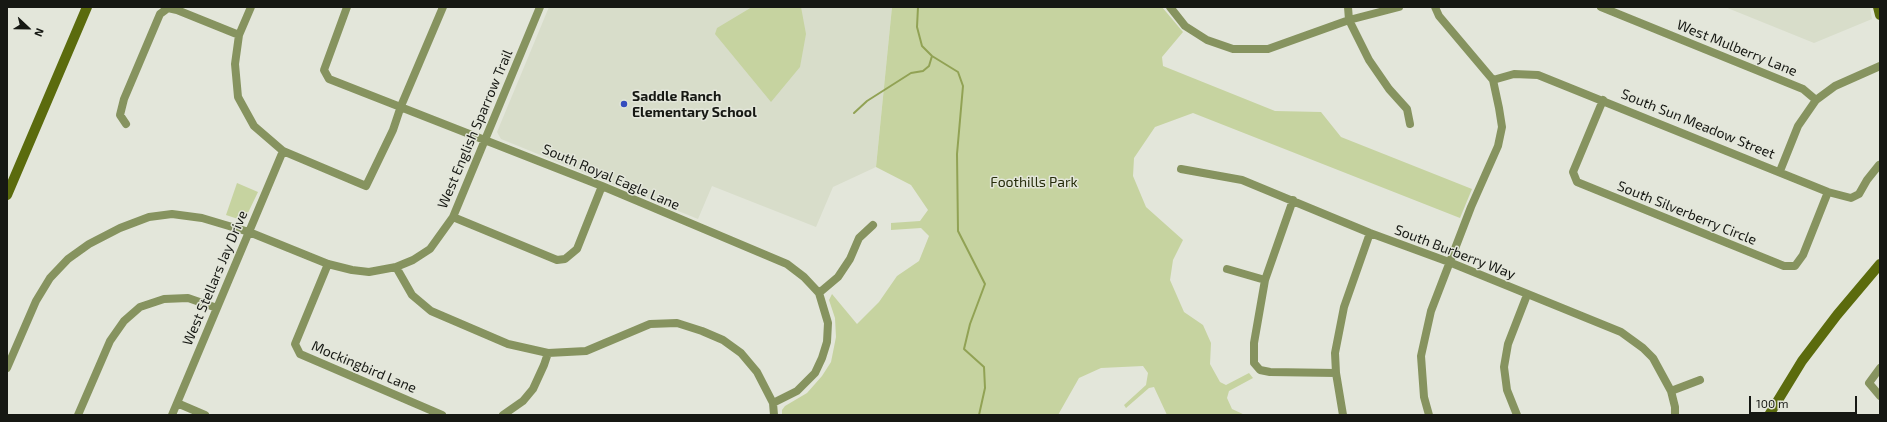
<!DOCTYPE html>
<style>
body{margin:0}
#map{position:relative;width:1887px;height:422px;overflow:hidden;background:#e3e6da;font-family:"Exo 2",sans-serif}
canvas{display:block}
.frame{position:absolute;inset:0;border:8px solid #161813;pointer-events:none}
.north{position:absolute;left:8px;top:8px;width:40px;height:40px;-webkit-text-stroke:3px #e3e6da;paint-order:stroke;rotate:112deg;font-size:11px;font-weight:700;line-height:16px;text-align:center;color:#161813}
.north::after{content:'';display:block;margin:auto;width:14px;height:18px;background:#161813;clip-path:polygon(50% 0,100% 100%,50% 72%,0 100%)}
.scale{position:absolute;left:1749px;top:396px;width:108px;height:18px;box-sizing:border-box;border:2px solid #161813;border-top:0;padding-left:5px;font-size:12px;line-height:14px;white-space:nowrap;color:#161813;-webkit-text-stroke:3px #e3e6da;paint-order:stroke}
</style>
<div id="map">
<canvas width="1887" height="422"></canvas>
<div class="frame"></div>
<div class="north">N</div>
<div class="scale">100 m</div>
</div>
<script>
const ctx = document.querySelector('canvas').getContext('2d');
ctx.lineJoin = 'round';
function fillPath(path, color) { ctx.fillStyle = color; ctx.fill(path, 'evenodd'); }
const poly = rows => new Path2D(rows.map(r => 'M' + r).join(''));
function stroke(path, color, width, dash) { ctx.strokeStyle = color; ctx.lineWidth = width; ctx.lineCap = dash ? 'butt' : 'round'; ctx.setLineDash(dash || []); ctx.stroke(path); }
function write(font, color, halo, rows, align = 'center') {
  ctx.font = font + ' "Exo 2",sans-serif'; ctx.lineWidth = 3; ctx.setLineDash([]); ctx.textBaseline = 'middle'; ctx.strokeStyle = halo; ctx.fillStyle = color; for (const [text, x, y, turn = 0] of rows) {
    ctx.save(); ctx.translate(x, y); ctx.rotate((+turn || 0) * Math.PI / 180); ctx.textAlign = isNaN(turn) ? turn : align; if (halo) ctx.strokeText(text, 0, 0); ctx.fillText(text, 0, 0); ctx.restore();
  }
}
const built = poly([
 [549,7,892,7,876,167,833,187,816,227,712,186,698,219,501,139,497,132],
 [1725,7,1870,7,1872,19,1814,43]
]);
const green = poly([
 [752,7,801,7,806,34,800,67,771,102,715,34,717,28],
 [892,7,1162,7,1183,32,1162,57,1163,66,1275,111,1321,112,1341,137,1472,189,1460,218,1193,113,1155,127,1134,158,1133,176,1146,207,1183,240,1173,260,1170,280,1184,312,1203,325,1211,343,1210,364,1220,382,1226,385,1249,373,1253,378,1229,391,1227,398,1232,409,1245,415,1167,415,1154,387,1149,388,1126,408,1124,405,1146,385,1148,373,1143,366,1101,368,1079,378,1058,415,782,415,782,410,785,406,807,393,822,376,831,362,836,337,835,318,829,300,832,294,857,324,879,302,897,276,919,261,929,236,921,228,891,230,891,223,920,221,928,210,911,185,876,167],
 [237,183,258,192,246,217,241,220,226,215]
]);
const stream = poly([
 [918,7,917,27,922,46,932,56,958,72,963,86,957,154,958,231,985,284,970,324,964,349,984,367,985,388,979,415],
 [854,113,867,101,911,73,923,71,929,66,932,56]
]);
const street = poly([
 [251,7,239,35,235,64,238,97,254,126,283,151,366,186,393,130,401,106,443,7],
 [347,7,324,70,329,79,602,186,787,264,804,277,819,293,828,323,827,342,822,358,815,373,797,391,773,403],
 [1170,7,1185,26,1207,40,1233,49,1268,49,1349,20,1399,7],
 [1348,7,1349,20,1369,60,1389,89,1407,109,1410,124],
 [1601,7,1803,89,1816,100],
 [1493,80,1514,74,1538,75,1828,192,1851,198,1859,194,1867,180,1879,165],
 [1603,100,1573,172,1577,182,1784,266,1795,266,1803,255,1828,192],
 [126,124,120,115,124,99,160,14,168,8,177,10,239,35],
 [1181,169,1242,180,1370,233,1449,262,1621,332,1643,348,1653,358,1671,391,1675,407,1675,415],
 [1780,171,1798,126,1816,100,1835,86,1880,66],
 [1293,200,1265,280,1254,343,1254,363,1260,370,1270,372,1336,373],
 [453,217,557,260,565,259,577,249,602,186],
 [328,264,295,344,300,354,442,415],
 [396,267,412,295,431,311,508,344,548,353,586,351,650,324,677,323,702,331,723,340,741,353,757,372,773,403,774,415],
 [1227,269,1265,280],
 [819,293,838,277,850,259,859,238,873,225],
 [7,368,36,301,50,278,68,259,89,244,120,228,149,217,172,214,202,218,249,232,328,264,352,270,369,272,396,267,413,260,430,249,453,217,540,7],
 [1880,368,1869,383,1880,396],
 [1671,391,1700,380],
 [177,403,205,415],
 [78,415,110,341,124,321,140,307,164,299,188,298,217,308],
 [172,415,283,151],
 [503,415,523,401,533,389,544,365,548,353],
 [1343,415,1336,373,1335,353,1344,307,1370,233],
 [1429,415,1424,397,1421,356,1431,311,1471,207,1498,146,1502,127,1499,108,1493,80,1439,16,1435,7],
 [1517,415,1507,390,1504,367,1508,344,1527,295]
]);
const secondary = poly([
 [1878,7,1880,15],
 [7,195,87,7],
 [1769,415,1802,361,1837,315,1880,264]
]);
const markers = [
 [624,104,4,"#354cbe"]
];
const streetNames = [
 ["West Mulberry Lane",1737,48,22],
 ["South Sun Meadow Street",1698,124,22],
 ["West English Sparrow Trail",475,129,-67],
 ["South Royal Eagle Lane",611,177,23],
 ["South Silverberry Circle",1687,213,22],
 ["South Burberry Way",1455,252,21],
 ["West Stellars Jay Drive",215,278,-67],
 ["Mockingbird Lane",364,367,23]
];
const poiNames = [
 ["Saddle Ranch",632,96],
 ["Elementary School",632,112]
];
const parkNames = [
 ["Foothills Park",1034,182]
];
fillPath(built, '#d8ddca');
fillPath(green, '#c6d3a0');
stroke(stream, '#91a254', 2);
stroke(street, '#86935f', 8);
stroke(secondary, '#5b6b0d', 10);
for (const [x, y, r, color] of markers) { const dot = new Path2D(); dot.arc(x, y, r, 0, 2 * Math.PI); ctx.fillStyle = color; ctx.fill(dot); stroke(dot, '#e3e6da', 1.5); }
write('14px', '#161813', '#e3e6da', streetNames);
write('bold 14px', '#161813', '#e3e6da', poiNames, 'left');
write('14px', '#262d0b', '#e3e6da', parkNames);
</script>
